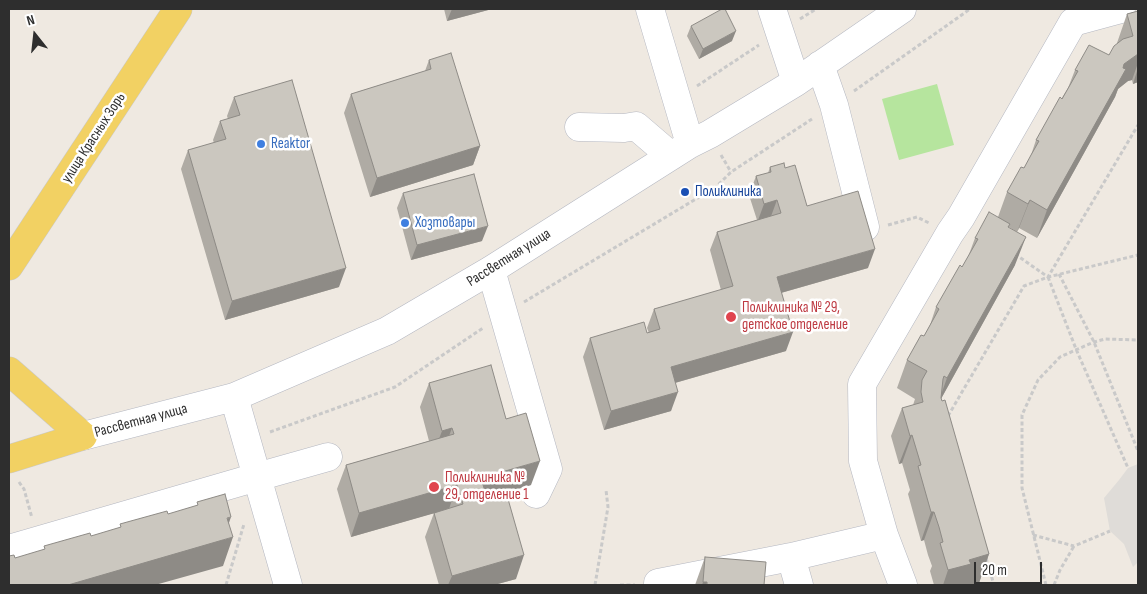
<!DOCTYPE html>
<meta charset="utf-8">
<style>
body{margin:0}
#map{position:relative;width:1147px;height:594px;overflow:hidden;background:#efe9e1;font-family:"Sofia Sans Condensed",sans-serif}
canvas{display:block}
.frame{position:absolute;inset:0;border:10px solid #2e2e2e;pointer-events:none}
.north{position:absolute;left:10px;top:10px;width:50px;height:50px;-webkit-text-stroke:4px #fff;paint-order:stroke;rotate:344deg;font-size:14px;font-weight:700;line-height:20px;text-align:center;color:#2e2e2e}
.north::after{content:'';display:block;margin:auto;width:18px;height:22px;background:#2e2e2e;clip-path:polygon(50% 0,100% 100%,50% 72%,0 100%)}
.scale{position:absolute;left:974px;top:562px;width:68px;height:22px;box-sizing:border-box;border:2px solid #2e2e2e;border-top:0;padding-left:6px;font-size:15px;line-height:18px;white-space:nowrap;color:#2e2e2e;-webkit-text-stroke:4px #fff;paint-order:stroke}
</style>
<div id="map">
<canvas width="1147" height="594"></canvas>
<div class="frame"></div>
<div class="north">N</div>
<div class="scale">20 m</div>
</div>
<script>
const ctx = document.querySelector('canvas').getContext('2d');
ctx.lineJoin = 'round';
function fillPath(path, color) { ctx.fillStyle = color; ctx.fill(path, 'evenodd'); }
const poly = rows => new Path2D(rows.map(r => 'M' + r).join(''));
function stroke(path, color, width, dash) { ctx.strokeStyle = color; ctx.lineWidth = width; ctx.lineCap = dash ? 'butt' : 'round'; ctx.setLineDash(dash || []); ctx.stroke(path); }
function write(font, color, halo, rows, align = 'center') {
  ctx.font = font + ' "Sofia Sans Condensed",sans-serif'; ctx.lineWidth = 5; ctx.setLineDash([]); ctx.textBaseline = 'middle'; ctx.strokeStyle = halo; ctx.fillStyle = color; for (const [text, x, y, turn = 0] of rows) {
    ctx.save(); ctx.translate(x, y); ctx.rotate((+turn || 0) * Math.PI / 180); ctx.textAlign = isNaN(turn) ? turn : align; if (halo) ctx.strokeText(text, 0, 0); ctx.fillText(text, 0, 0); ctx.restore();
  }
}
const green = poly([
 [937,84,954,145,899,160,882,99]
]);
const plaza = poly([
 [1138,464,1138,562,1133,567,1124,544,1110,531,1104,498,1119,480,1128,468]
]);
const path = poly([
 [800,19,816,9],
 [697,86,759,45],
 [854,91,970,9],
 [721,155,731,172],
 [888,225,917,217,929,223],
 [1015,254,1048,277,1138,125],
 [1059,274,1094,342,1138,451],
 [1048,277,1076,349,1128,468],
 [524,302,716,187,731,172,812,119],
 [948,416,1024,286,1048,277,1138,255],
 [270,432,395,387,483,328],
 [19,482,24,489,32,518],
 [1033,535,1074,546,1110,531],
 [986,558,994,585],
 [226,585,244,524],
 [595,585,608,507,606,490],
 [620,585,635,585],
 [1046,585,1022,488,1022,415,1038,380,1060,357,1094,342,1105,339,1138,340],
 [1054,585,1060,570,1074,546]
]);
const minor = poly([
 [650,9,690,144],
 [772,9,796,82],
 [820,65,834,105,865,227],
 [579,127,624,128,636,126,671,156],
 [491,270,548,469,536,494],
 [83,436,234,397,387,331,491,270,690,144,710,134,796,82,902,9],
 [9,549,257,477,234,397],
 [791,557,799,585],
 [288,585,257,477,328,457],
 [658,585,658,583,791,557,884,535],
 [903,585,884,535,863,461,862,384,950,233,961,217,1073,22,1121,9]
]);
const major = poly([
 [9,266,178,9],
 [9,371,83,436],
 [9,459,83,436]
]);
const wall = poly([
 [444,9,492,9,447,21],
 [1138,11,1138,82,1133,84,1132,80,1128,81,1118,89,1115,97,1037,238,1019,228,1017,232,1009,227,1015,265,941,399,989,554,979,583,970,585,934,585,930,571,932,566,928,555,924,540,921,541,908,494,910,490,902,463,899,464,891,436,902,408,913,405,915,399,897,388,907,360,924,336,930,325,936,307,962,267,968,257,975,238,998,217,1007,192,1024,168,1030,158,1036,140,1068,88,1075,70,1109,55,1117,44,1117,43,1127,14],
 [691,26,732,41,699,59,687,36],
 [429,60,480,146,473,165,370,197,344,113,351,94,425,71],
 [234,97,339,287,225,320,181,169,188,150,214,143,213,140,220,121,228,119,227,116],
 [770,167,785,168,807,206,868,268,781,293,786,351,675,383,671,411,604,430,583,357,590,338,649,333,647,328,654,309,721,290,710,250,717,232,757,220,749,195,756,176,768,173],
 [403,193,482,241,411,260,397,208],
 [429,383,506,419,531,485,507,492,516,579,494,585,439,585,425,537,434,513,351,537,337,489,346,465,429,441,420,407],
 [705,557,764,585,695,585]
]);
const shadedWall = poly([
 [452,9,492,9,447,21],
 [736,31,732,41,699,59,703,49],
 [1138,54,1138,63,1132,80,1128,81,1118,89,1115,97,1037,238,1047,210,1124,64],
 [1138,68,1138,82,1133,84],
 [480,146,473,165,370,197,377,178],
 [777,200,770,219,757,223,764,204],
 [1030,200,1019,228,1017,232,1028,204],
 [488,226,482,241,411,260,417,245],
 [1026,237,1015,265,937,406,947,378],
 [875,249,868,268,770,296,777,277],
 [346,268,339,287,225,320,232,301],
 [793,332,786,351,664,386,671,367],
 [678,392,671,411,604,430,611,411],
 [452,428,443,452,433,455,442,431],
 [912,435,902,463,899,464,910,436],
 [540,461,531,485,472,502,481,478],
 [457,485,449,509,351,537,359,513],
 [931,512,934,512,924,540,921,541],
 [231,517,223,540,233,537,223,566,155,585,68,585],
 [989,554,979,583,970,585,943,585,948,570,969,560],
 [524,555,516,579,494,585,448,585,452,576],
 [703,582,707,582,706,585,702,585]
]);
const building = poly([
 [722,9,725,9,736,31,703,49,691,26,722,9],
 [1138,11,1138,54,1124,64,1123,68,1126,69,1047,210,1030,200,1028,204,1007,192,1021,167,1024,168,1031,155,1039,141,1036,140,1060,97,1062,99,1078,71,1075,70,1089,45,1109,55,1114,46,1123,39,1133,36,1127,14,1138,11],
 [451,53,480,146,377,178,351,94,431,69,429,60,451,53],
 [292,80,346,268,232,301,188,150,226,139,220,121,240,115,234,97,292,80],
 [784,163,785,168,795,165,807,206,858,191,875,249,777,277,793,332,671,367,678,392,611,411,590,338,644,322,647,333,660,329,654,309,733,286,717,232,781,213,777,200,764,204,756,176,771,172,770,167,784,163],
 [474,174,488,226,417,245,403,193,474,174],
 [989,212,1010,224,1008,227,1026,237,947,378,944,376,943,379,941,398,942,401,945,400,989,554,969,560,971,564,948,570,940,543,943,542,939,527,934,512,931,512,918,466,921,465,912,435,910,436,902,408,923,402,921,392,922,380,927,371,907,360,921,335,924,336,939,309,936,307,960,265,962,267,978,239,975,238,989,212],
 [491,365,506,419,526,413,540,461,481,478,487,498,506,492,524,555,452,576,434,513,463,504,457,485,359,513,346,465,454,434,452,428,442,431,429,383,491,365],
 [225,494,231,517,227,518,233,537,68,585,9,585,9,556,14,555,15,558,45,549,44,546,90,533,91,536,121,527,120,524,167,511,168,514,198,505,197,502,225,494],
 [705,557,766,562,764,585,707,585,707,582,703,582,705,557]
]);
const markers = [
 [261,144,5,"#3f7fe0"],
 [685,192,5,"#1a4fb4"],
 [405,223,5,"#3f7fe0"],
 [731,317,6,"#e0444e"],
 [434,487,6,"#e0444e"]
];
const streetNames = [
 ["улица Красных Зорь",94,138,-57],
 ["Рассветная улица",509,258,-32],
 ["Рассветная улица",141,421,-15]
];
const shopNames = [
 ["Reaktor",271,144],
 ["Хозтовары",415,223]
];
const transitNames = [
 ["Поликлиника",695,192]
];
const healthNames = [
 ["Поликлиника № 29,",742,308],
 ["детское отделение",742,325],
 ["Поликлиника №",445,478],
 ["29, отделение 1",445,495]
];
fillPath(green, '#b6e59e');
fillPath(plaza, '#dfdcd8');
stroke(minor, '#b4b7c1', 29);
stroke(major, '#c9c9c9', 29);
stroke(path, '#c9c9c9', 3, [4, 2.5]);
stroke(minor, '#fff', 28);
stroke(major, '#f2d163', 28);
fillPath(wall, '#afaba4');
fillPath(shadedWall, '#8e8b86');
fillPath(building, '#cbc7bf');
stroke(building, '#8e8b86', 1);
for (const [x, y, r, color] of markers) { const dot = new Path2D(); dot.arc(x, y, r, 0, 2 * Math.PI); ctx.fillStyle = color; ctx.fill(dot); stroke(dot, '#fff', 2); }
write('15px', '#2e2e2e', '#fff', streetNames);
write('15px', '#366cbe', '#fff', shopNames, 'left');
write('15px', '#164399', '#fff', transitNames, 'left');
write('15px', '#be3a42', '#fff', healthNames, 'left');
</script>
